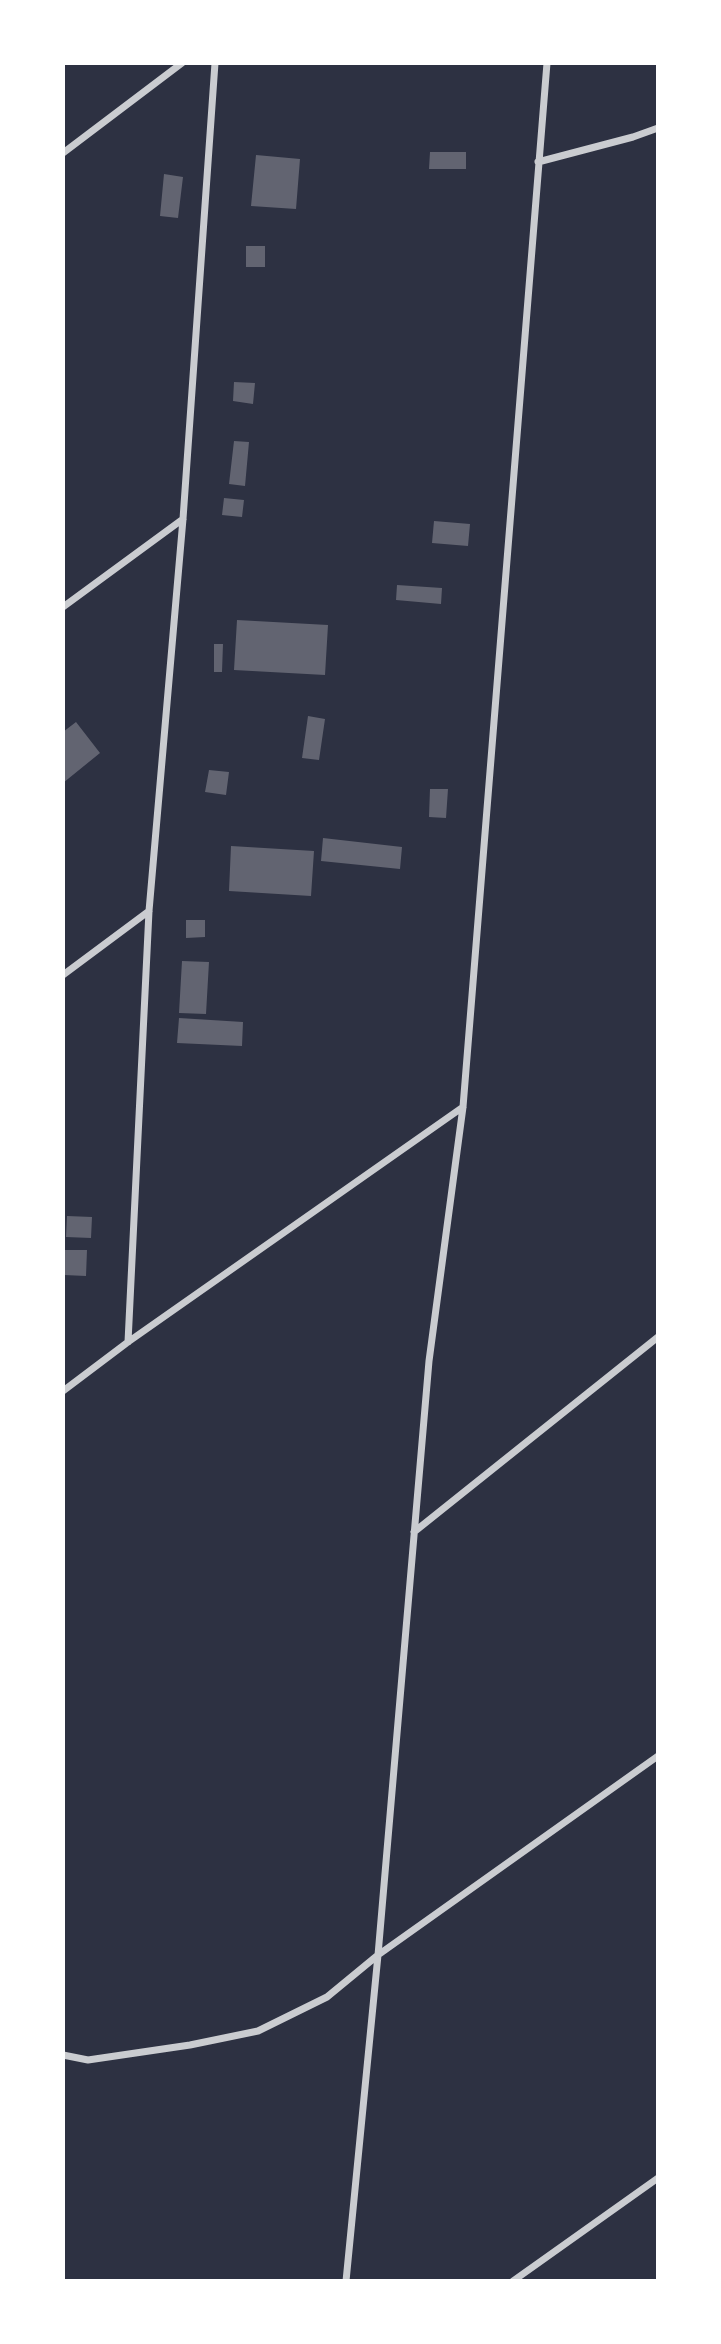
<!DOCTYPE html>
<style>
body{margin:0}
#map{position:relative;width:721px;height:2344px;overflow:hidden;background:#2d3142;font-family:"Titillium Web",sans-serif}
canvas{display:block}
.frame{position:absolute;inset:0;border:65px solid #fff;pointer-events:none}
</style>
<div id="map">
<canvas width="721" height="2344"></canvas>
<div class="frame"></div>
</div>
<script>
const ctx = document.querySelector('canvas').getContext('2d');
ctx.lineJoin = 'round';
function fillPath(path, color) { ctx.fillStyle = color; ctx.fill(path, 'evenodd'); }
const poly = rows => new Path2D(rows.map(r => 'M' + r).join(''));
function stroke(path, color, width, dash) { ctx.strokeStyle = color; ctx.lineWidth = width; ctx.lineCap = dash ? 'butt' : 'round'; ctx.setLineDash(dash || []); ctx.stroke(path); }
const building = poly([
 [430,152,466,152,466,169,429,169],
 [256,155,300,159,296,209,251,206],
 [164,174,183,177,178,218,160,216],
 [246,246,265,246,265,267,246,267],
 [234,382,255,383,253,404,233,401],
 [234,441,249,442,245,486,229,484],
 [224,498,244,500,242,517,222,515],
 [434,521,470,524,468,546,432,543],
 [397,585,442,588,441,604,396,600],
 [237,620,328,625,325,675,234,670],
 [214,644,223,644,222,672,214,672],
 [308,716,325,719,319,760,302,758],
 [76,722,100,753,63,783,63,732],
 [209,770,229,772,226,795,205,792],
 [430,789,448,789,446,818,429,817],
 [323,838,402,847,400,869,321,861],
 [231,846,314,851,311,896,229,891],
 [186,920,205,920,205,937,186,938],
 [182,961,209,962,206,1014,179,1013],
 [179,1018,243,1022,242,1046,177,1043],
 [67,1216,92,1217,91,1238,66,1237],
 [65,1250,87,1250,86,1276,64,1275]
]);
const minor = poly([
 [63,153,182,63],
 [538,162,633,137,658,128],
 [63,607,183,519],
 [63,975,149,911],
 [128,1342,149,911,183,519,215,63],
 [63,1391,128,1342,463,1107],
 [414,1532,658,1337],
 [63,2055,88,2060,190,2045,258,2031,327,1997,378,1955,658,1756],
 [346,2281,378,1955,429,1361,463,1107,547,63],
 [513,2281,658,2178]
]);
fillPath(building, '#626471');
stroke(minor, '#caccd0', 7);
</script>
